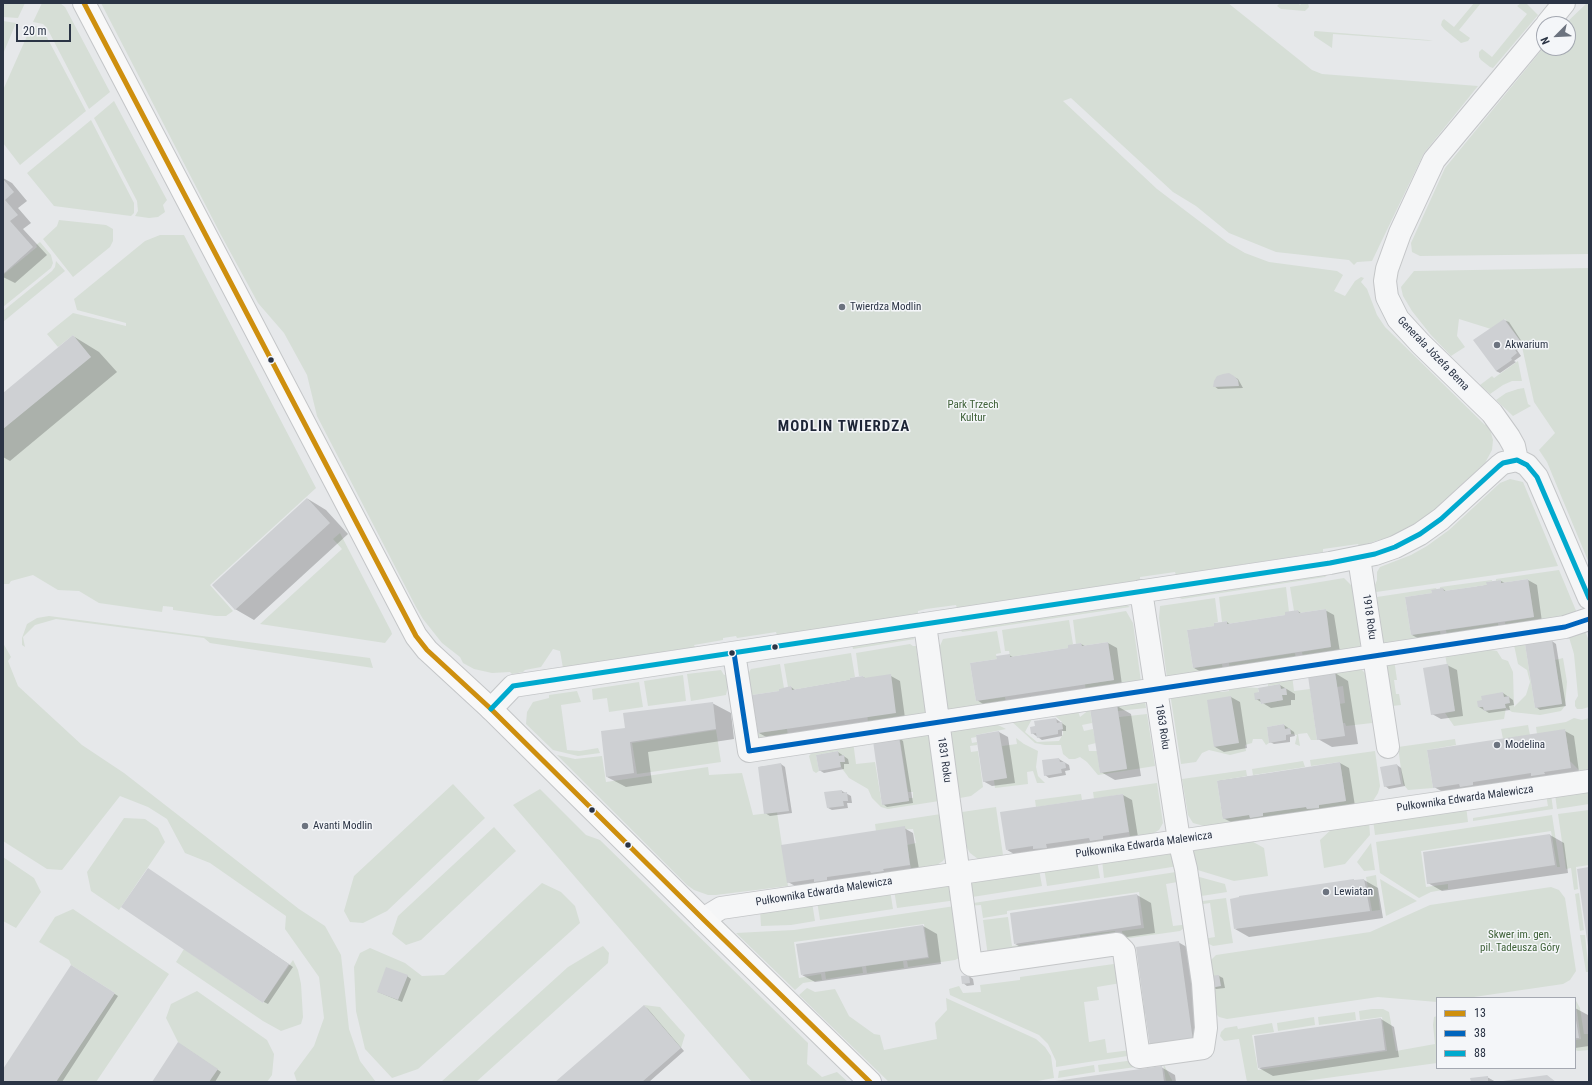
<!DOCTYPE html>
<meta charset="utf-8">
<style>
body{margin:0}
#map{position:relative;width:1592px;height:1085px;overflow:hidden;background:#e6e8ea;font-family:"Roboto Condensed",sans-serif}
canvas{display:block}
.frame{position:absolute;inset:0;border:4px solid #2b3445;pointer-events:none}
.legend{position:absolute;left:1436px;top:997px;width:140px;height:72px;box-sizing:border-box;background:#f4f6f9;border:1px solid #a4a8b1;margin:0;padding:5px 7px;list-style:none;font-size:12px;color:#2b3445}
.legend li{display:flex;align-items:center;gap:8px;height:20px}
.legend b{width:20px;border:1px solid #a4a8b1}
.north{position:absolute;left:1536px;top:16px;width:40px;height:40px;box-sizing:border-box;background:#f4f6f9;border:1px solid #a4a8b1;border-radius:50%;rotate:246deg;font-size:11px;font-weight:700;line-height:16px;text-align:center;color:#2b3445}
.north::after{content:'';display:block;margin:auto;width:14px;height:18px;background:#6c737f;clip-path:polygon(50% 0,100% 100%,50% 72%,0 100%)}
.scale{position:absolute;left:16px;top:24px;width:55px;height:18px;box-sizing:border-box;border:2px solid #2b3445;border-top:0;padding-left:5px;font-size:12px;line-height:14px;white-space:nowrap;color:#2b3445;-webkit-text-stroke:3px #f4f6f9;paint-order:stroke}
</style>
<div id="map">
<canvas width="1592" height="1085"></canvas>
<div class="frame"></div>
<ul class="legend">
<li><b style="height:5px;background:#ce8f0e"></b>13</li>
<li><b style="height:5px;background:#0065bd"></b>38</li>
<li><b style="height:5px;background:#00a9ce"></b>88</li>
</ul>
<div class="north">N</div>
<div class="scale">20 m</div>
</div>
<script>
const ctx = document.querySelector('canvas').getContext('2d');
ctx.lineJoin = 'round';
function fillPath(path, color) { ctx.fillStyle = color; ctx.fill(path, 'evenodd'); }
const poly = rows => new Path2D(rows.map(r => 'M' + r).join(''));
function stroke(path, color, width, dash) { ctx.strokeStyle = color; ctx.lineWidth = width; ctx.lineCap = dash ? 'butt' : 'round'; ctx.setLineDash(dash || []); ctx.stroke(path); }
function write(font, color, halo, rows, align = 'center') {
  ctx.font = font + ' "Roboto Condensed",sans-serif'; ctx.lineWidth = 3; ctx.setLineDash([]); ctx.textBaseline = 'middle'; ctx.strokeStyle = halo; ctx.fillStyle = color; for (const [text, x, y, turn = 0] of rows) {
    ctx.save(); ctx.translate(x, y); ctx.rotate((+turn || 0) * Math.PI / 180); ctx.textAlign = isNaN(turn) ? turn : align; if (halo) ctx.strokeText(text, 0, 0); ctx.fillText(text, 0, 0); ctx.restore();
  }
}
const green = poly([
 [3,3,25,3,18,18,3,17],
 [42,3,60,3,65,7,110,92,89,109,47,28,43,24,33,22],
 [101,3,1228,3,1312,70,1322,74,1478,86,1424,153,1372,261,1357,262,1354,265,1349,260,1276,252,1229,233,1196,206,1173,192,1071,98,1063,101,1157,189,1228,243,1245,253,1269,262,1337,271,1343,275,1334,291,1345,296,1355,281,1361,277,1364,278,1361,282,1367,289,1377,315,1385,327,1485,425,1488,422,1493,440,1492,450,1485,463,1427,516,1396,535,1359,546,1358,544,1323,549,1323,552,1176,575,1175,572,1140,577,1140,581,957,608,956,605,926,609,918,611,918,614,777,635,776,632,737,638,736,636,723,638,723,640,694,645,695,647,563,668,560,651,553,649,541,667,525,670,523,672,512,674,510,672,492,673,474,669,463,663,460,657,442,643,423,619,416,607,317,416,307,375,284,333,258,303,221,235],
 [1280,3,1298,3,1300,5,1302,3,1308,3,1309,7,1305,11,1281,9,1277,6],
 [1474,3,1481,3,1459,30,1470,38,1468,41,1461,43,1444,29,1441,25,1442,21,1444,19,1454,27],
 [1521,3,1527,4,1538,15,1493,68,1490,67,1481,60,1479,57,1479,52,1482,49,1492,57,1527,14,1517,6],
 [1587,3,1589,3,1589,254,1420,256,1412,252,1411,243,1445,168,1544,47,1568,48,1568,24,1565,24],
 [3,21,16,23,3,54],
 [37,26,42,28,86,111,20,165,3,143,3,90,31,27],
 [1315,31,1428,40,1433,41,1333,34,1332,48,1314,36,1314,32],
 [114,101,167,200,163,205,165,212,158,217,149,218,135,216,138,211,137,201,94,118],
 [91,120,134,203,134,213,131,216,54,206,27,173],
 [59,220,106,225,113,229,113,241,110,247,73,277,43,239,57,226],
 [160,235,184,235,316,488,210,585,233,611,226,616,216,616,173,610,173,607,163,606,162,612,99,603,79,591,58,590,33,575,11,581,9,584,3,584,3,429,91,357,73,335,58,347,47,334,73,313,126,326,126,323,77,310,74,299,145,241],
 [40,242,51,255,53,263,51,268,3,307,3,275,37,247,36,245],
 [56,261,65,271,3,322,3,311,52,271,55,267],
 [1589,268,1589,563,1547,462,1539,450,1555,433,1534,402,1521,342,1505,319,1491,329,1459,319,1457,336,1465,347,1451,356,1431,335,1412,311,1403,296,1401,287,1414,271],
 [1518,361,1522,381,1512,381,1503,385,1490,394,1480,385,1492,376,1494,378],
 [1524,388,1528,404,1531,406,1513,416,1496,400,1506,393,1518,389],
 [1510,479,1523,482,1558,566,1376,592,1375,585,1377,580,1377,572,1380,567,1411,555,1427,546,1449,530,1500,483],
 [340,533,391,631,392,634,385,643,260,624,342,549,333,539],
 [1559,570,1577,613,1506,628,1505,622,1534,617,1528,579,1501,583,1501,580,1496,581,1496,579],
 [1326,571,1327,575,1325,577,1182,599,1180,598,1179,594],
 [1344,578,1353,587,1361,649,1303,658,1302,652,1331,647,1326,609,1299,613,1298,610,1294,611,1290,587],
 [1492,580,1492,581,1487,582,1487,585,1444,591,1443,589,1440,589,1440,587],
 [1286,587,1289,612,1285,615,1227,624,1227,621,1222,622,1219,597],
 [1436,588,1437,590,1431,590,1432,593,1405,597,1411,635,1440,631,1441,637,1384,646,1377,597],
 [1215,598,1218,622,1214,623,1214,626,1187,630,1193,668,1222,664,1223,670,1167,678,1159,618,1160,606],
 [1123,603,1130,607,962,632,959,627],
 [1126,611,1133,623,1141,682,1086,691,1085,684,1114,680,1108,642,1082,646,1081,643,1076,644,1073,620],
 [49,616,370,658,373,668,210,643,204,638,56,619,35,625,23,637,25,647,22,645,22,638,27,624,37,618],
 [1069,620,1073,644,1068,648,1010,657,1009,651,1005,651,1002,630],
 [1498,623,1499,629,1447,636,1446,630],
 [1584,628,1589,641,1589,707,1582,709,1577,709,1575,706,1575,701,1578,696,1574,654,1568,634],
 [997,631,1001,653,996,654,997,659,970,663,976,701,1005,697,1006,703,948,712,939,648,943,639],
 [909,636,915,639,853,649,852,644],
 [3,643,11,657,8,661,18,686,82,745,124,773,299,909,325,926,341,955,349,1029,360,1061,376,1082,297,1082,294,1073,314,1046,324,1018,319,977,285,929,286,916,210,863,185,853,167,819,148,807,120,796,62,870,47,869,3,841],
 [910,644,913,646,916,646,926,715,868,723,864,678,863,676,859,676,856,653],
 [1525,644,1535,708,1562,704,1555,660,1563,658,1567,682,1565,706,1561,711,1540,715,1512,712,1506,708,1504,719,1454,726,1445,713,1455,711,1445,654,1487,649,1497,651,1502,659,1508,661,1513,672,1514,707,1526,695,1530,682,1527,670,1518,664,1514,645],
 [851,653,855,677,850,678,850,680,792,690,791,686,788,687,784,664],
 [1295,653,1296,659,1230,669,1229,663],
 [1394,659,1397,680,1394,680,1396,694,1399,694,1401,705,1392,706,1386,661],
 [780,664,784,688,779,689,779,691,752,695,758,733,787,729,788,735,758,740,748,674,751,669],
 [1359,667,1365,673,1372,723,1346,726,1345,723,1342,723,1339,704,1345,703,1343,686,1337,687,1335,672],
 [721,670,724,675,727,674,729,682,726,695,691,701,687,674],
 [683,675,686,701,648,706,644,681],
 [1292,675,1294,691,1310,689,1317,740,1311,740,1307,733,1298,734,1300,746,1295,744,1297,735,1291,734,1290,728,1285,729,1284,724,1267,727,1269,743,1266,745,1262,739,1253,739,1252,743,1245,745,1246,751,1230,755,1209,750,1202,753,1196,762,1181,764,1170,693,1191,693,1199,695,1216,689,1221,692,1229,691,1229,686,1258,688,1261,704,1283,700,1282,695,1287,695,1286,688,1281,689,1280,684,1268,686,1268,678],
 [639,682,643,707,609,712,607,698,593,700,592,689],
 [577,691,581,702,561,705,567,750,580,751,598,748,600,753,578,756,553,750,526,724,527,712,533,702,549,698,549,695],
 [1144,695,1146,708,1118,711,1117,705],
 [1077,708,1080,717,1090,709,1092,723,1082,725,1084,731,1093,729,1096,743,1088,745,1089,751,1097,751,1100,773,1127,768,1119,717,1147,714,1155,766,1098,775,1087,762,1080,757,1075,759,1069,759,1063,754,1061,745,1045,745,1035,743,1010,720],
 [1053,714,1062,722,1063,734,1059,741,1037,742,1025,732,1032,719],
 [1574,718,1582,720,1589,718,1589,769,1580,771,1570,761,1565,730,1537,734,1536,727,1566,722],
 [992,722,1006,729,976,735,976,737,971,738,972,743,977,742,977,745,970,746,971,752,978,751,983,787,971,796,960,798,949,725],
 [1528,725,1530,735,1503,739,1501,729],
 [929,729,939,801,888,809,881,807,872,798,868,789,849,778,841,767,840,762,845,762,844,755,839,756,838,751,816,755,819,771,816,773,813,771,809,756,818,746,853,741,856,764,875,762,882,805,909,801,909,798,913,798,913,792,908,792,899,733],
 [716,730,721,762,637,774,632,743],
 [1016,738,1024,744,1038,751,1036,767,1038,776,1045,783,1037,783,1033,771,1027,772,1028,784,995,788,994,780,1007,778,1002,746,1017,744],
 [1455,739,1456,745,1427,750,1433,788,1408,790,1403,784,1398,747],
 [1375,751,1380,786,1378,793,1373,801,1204,826,1193,823,1188,815,1182,779,1246,770,1247,776,1217,781,1223,819,1249,815,1250,818,1263,816,1263,813,1306,807,1307,809,1319,808,1319,805,1346,801,1340,762,1311,766,1310,760],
 [557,755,575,759,602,756,606,782,708,767,709,775,742,773,753,815,777,812,788,886,716,895,708,895,694,890,687,885],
 [1303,761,1305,767,1253,775,1252,769],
 [1157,783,1163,823,1159,830,1152,834,1130,837,1123,794,1094,799,1093,792],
 [453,784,485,818,387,911,363,923,350,922,344,911,354,876],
 [540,789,586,835,600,840,808,1043,807,1064,822,1077,837,1072,848,1082,752,1082,513,805],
 [1589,789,1589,804,1557,809,1555,794],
 [1081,794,1082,800,1036,807,1035,800],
 [1551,794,1553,809,1473,821,1473,818,1548,806,1546,795],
 [1466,806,1468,822,1375,835,1373,820],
 [996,807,1003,855,978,859,970,853,967,848,962,812],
 [1589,810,1589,865,1576,867,1578,889,1574,890,1571,868,1566,869,1558,814],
 [941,814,947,854,943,861,937,865,911,869,907,845,916,843,913,829,876,831,875,824],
 [1552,815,1560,867,1557,867,1551,831,1421,851,1426,887,1448,884,1448,889,1431,892,1419,898,1380,873,1376,842],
 [124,818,145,819,158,828,165,842,119,910,91,891,87,872],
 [1369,821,1370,835,1345,864,1324,868,1320,840,1335,826],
 [494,827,516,851,421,940,406,945,392,934,398,916],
 [1248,839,1264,848,1268,876,1234,881,1191,868,1192,853,1195,849],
 [1371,843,1375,870,1364,871,1357,862],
 [1170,851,1178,866,1104,878,1102,860],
 [3,857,34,878,41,892,16,928,3,921],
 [1097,860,1100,878,1047,886,1044,868],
 [1039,869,1042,886,966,898,971,881],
 [1176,872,1183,881,1166,884,1173,926,1190,924,1180,931,1123,939,1122,931,1144,928,1139,892,1007,911,1007,914,983,918,981,905,967,906,967,904],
 [1192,875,1225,884,1227,892,1195,897],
 [1376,875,1380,910,1372,911,1366,877],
 [1380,879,1417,901,1386,916],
 [542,883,561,892,575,906,580,923,418,1069,392,1078,365,1049,356,1011,354,967,360,953,370,948,405,963,422,976,444,975],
 [949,885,957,900,897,908,894,890],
 [1551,887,1559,890,1565,898,1576,971,1570,980,1563,984,1467,998,1437,998,1437,1002,1378,997,1227,1019,1219,1017,1213,1011,1208,963,1216,955,1370,932,1430,905],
 [890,890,893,909,820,920,817,901],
 [1579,893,1584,930,1580,931,1575,894],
 [1226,898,1233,943,1213,946,1207,943,1203,939,1215,937,1210,903,1196,905,1195,902],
 [812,902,815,921,791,925,761,926,760,909],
 [955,906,959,958,955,960,908,967,907,961,929,958,924,924,794,942,799,978,821,974,822,980,803,983,795,990,736,933,794,930],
 [73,909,169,974,96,1082,56,1082,115,993,71,965,69,960,39,942,55,917],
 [1008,917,1012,946,1035,943,1036,949,988,956,983,920],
 [1115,931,1116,936,1081,943,1080,935],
 [1580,935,1585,935,1589,972,1586,972],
 [1077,937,1077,944,1040,949,1040,942],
 [603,946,609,953,608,963,476,1082,441,1082,568,967],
 [184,949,263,1003,293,960,298,970,301,984,303,1017,301,1024,281,1031,263,1021,176,962],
 [903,961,904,968,867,973,866,966],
 [1121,963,1121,983,1097,987,1099,1000,1084,1002,1089,1042,1105,1039,1107,1053,1131,1050,1134,1055,1056,1067,1056,1061,1048,1044,1039,1035,950,995,949,989,959,986,963,993,981,992,980,985,1020,980,1020,977],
 [862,967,863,973,826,979,825,972],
 [807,988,815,992,835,989,849,1016,874,1034,880,1035,884,1050,937,1039,935,1023,947,1010,946,998,1036,1039,1045,1047,1051,1056,1054,1078,1032,1082,889,1082,799,995],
 [197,991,267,1040,274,1054,272,1075,267,1082,209,1082,178,1042,166,1018,171,1004],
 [1575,999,1580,1008,1584,1034,1589,1034,1588,1042,1589,1050,1578,1051,1575,1050,1575,1040,1581,1039],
 [644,1005,660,1007,685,1035,681,1048],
 [1372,1009,1383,1009,1389,1012,1396,1051,1435,1044,1433,1025,1434,1017,1437,1016,1437,1063,1297,1082,1247,1082,1239,1039,1224,1041,1220,1036,1221,1032,1225,1028,1237,1026,1238,1029,1272,1023,1274,1032,1252,1035,1258,1070,1387,1051,1382,1017,1360,1020,1359,1011],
 [1355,1012,1356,1020,1319,1025,1318,1017],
 [1314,1017,1315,1025,1278,1031,1277,1023],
 [1134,1060,1136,1067,1099,1072,1098,1065],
 [1163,1063,1173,1082,1166,1082],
 [1094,1065,1095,1072,1058,1078,1059,1071]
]);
const shadow = poly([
 [3,178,12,183,27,201,18,208,31,223,23,229,47,255,15,283,3,277],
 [1504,320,1509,322,1524,345,1517,350,1521,356,1514,361,1516,362,1500,373,1496,371],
 [73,336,99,352,117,372,10,461,3,457,3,394],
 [1234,377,1238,379,1243,388,1218,389,1214,386],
 [308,499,326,510,348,534,254,620,235,609],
 [1528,580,1537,585,1542,622,1421,640,1412,635,1433,594,1443,589,1447,592,1488,585,1501,581,1505,583],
 [1325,610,1334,615,1340,652,1203,673,1194,668,1227,622,1231,625,1286,616,1298,611,1302,614],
 [1552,641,1556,644,1566,706,1540,710,1536,707],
 [1108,643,1117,648,1122,685,986,706,977,700,998,660,1009,655,1013,657,1069,649,1081,644,1085,646],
 [1447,665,1457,670,1463,716,1441,719,1432,714],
 [1335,673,1348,681,1358,744,1332,747,1318,739],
 [891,676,900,681,905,718,768,738,759,733,780,692,791,687,795,690,851,680,863,677,867,679],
 [1280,685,1295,694,1295,700,1291,700,1291,705,1271,708,1256,699,1260,693,1260,689],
 [1503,693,1513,700,1514,705,1509,706,1510,710,1489,713,1479,707],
 [1231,697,1240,702,1247,748,1224,752,1215,747,1208,701],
 [712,703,731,713,734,739,648,752,652,783,626,787,607,777,626,729],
 [1117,706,1131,714,1141,776,1115,780,1101,772],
 [1056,719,1066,726,1066,731,1062,731,1062,736,1042,740,1032,733],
 [1284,725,1294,732,1295,736,1290,737,1290,742,1274,744,1270,742],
 [1565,731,1574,736,1579,772,1443,792,1434,787],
 [999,732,1008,737,1015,783,992,786,983,781],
 [899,738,903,741,913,803,887,807,883,804],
 [838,752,848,759,849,764,844,764,844,769,824,773,819,770],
 [1059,759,1069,765,1070,770,1065,771,1066,775,1049,778,1045,775,1043,761],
 [1340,763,1349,768,1355,806,1233,823,1223,818,1218,781],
 [781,764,785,767,792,813,770,816,765,813,759,767],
 [1397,765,1401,768,1405,786,1389,789,1385,786],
 [842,791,851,796,852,803,847,803,848,808,832,810,828,808],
 [1123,795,1132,800,1138,837,1016,855,1007,850],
 [904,828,913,833,919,869,797,887,788,882],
 [1550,835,1564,843,1568,873,1442,891,1428,883],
 [152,872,293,967,268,1004,264,1002],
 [1364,880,1378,888,1383,918,1249,937,1235,929,1356,881],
 [1137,895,1151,903,1155,933,1029,951,1015,944],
 [923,926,937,934,941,964,815,982,802,975],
 [1178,942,1192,950,1206,1048,1151,1046],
 [76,969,118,996,62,1082,3,1082,3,1071],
 [407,976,411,979,402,1002,378,992],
 [969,976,973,979,974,985,967,986,963,983],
 [1219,976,1223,978,1225,988,1216,989,1212,987],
 [644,1006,648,1009,684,1051,649,1082,557,1082],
 [1575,1008,1588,1015,1589,1046,1575,1048],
 [1381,1019,1394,1027,1399,1057,1273,1076,1259,1068],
 [183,1046,221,1072,215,1082,153,1082],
 [1161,1067,1175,1075,1176,1082,1057,1082],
 [1487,1077,1496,1082,1472,1082]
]);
const building = poly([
 [3,179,14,192,5,200,18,215,10,221,33,247,3,274],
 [1504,319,1521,342,1514,348,1517,353,1511,358,1512,360,1496,371,1473,340],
 [73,335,91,357,3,429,3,393],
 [1229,373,1234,376,1238,380,1239,386,1213,387,1214,381,1217,376,1223,374],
 [307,498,330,523,235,610,212,585],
 [1528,579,1534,617,1411,635,1405,597,1432,593,1431,590,1443,588,1444,591,1487,585,1486,582,1501,580,1501,583],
 [1326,609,1331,647,1193,668,1187,630,1214,626,1214,623,1222,622,1227,621,1227,624,1285,615,1285,612,1298,610,1299,613],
 [1552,640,1562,704,1535,708,1525,644],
 [1108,642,1114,680,976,701,970,663,997,659,996,656,1010,654,1010,657,1068,648,1068,645,1081,643,1082,646],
 [1446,664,1448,664,1455,711,1431,715,1423,668],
 [1335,672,1345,736,1317,740,1308,676],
 [891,674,896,713,758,733,752,695,779,691,779,689,791,686,792,690,850,680,850,678,863,676,864,678],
 [1280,684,1281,689,1286,688,1287,695,1282,695,1283,700,1261,704,1260,699,1255,700,1254,693,1259,692,1258,688],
 [1503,692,1504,697,1509,696,1510,703,1505,704,1506,708,1484,711,1483,707,1478,707,1477,701,1482,700,1481,696],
 [1231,696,1239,743,1214,747,1207,700],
 [713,702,716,729,630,742,634,773,606,777,601,731,625,728,623,713],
 [1117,705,1127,769,1100,773,1090,709],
 [1056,718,1057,723,1062,722,1063,729,1058,730,1058,734,1037,738,1036,733,1031,734,1030,727,1035,726,1034,721],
 [1284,724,1285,729,1290,728,1291,734,1286,735,1286,740,1269,743,1267,727],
 [1565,729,1571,768,1544,772,1545,774,1531,776,1531,773,1473,782,1473,785,1460,787,1459,784,1433,788,1427,750],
 [999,731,1007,778,983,782,976,735],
 [899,737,909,801,882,805,873,741],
 [838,751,839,756,844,755,845,762,840,762,841,767,819,771,816,755],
 [1059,758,1060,762,1065,762,1066,768,1061,769,1062,773,1044,776,1042,760],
 [1340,762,1346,801,1319,805,1319,808,1307,809,1306,807,1263,813,1263,816,1250,818,1249,815,1223,819,1217,781],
 [781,763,789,811,764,814,758,767],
 [1397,764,1401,784,1384,787,1380,767],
 [842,790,842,793,847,792,848,801,843,801,844,806,827,808,824,792],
 [1123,794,1129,832,1103,836,1103,839,1090,841,1089,838,1046,844,1047,848,1033,849,1033,846,1006,850,1000,812],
 [905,826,910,865,883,869,884,871,871,873,870,871,827,877,827,880,814,882,814,879,787,883,781,845],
 [1550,834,1555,865,1427,884,1423,852],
 [1589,867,1589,947,1588,947,1577,869],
 [148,868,289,964,263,1003,121,907],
 [1354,879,1354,880,1364,879,1370,911,1234,929,1230,899,1239,897,1239,896],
 [1137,894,1141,925,1014,944,1010,913],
 [923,925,928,957,801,975,796,944],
 [1179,941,1193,1041,1150,1046,1145,1013,1144,1013,1143,1007,1144,1007,1136,947],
 [71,965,115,993,56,1082,3,1082,3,1069],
 [386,967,408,975,398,1000,377,992],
 [969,975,970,983,962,984,961,976],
 [1219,975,1221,986,1211,988,1209,976],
 [644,1005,681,1048,642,1082,555,1082],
 [1575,1014,1579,1038,1575,1038],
 [1381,1018,1385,1050,1258,1068,1254,1036],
 [178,1042,218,1069,209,1082,152,1082],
 [1162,1066,1164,1082,1055,1082,1055,1081],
 [1547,1075,1556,1082,1503,1082,1503,1081],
 [1488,1076,1488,1082,1471,1082,1470,1078]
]);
const street = poly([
 [1547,24,1564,3],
 [1517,460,1514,446,1509,437,1492,413,1421,344,1398,319,1387,297,1385,281,1387,269,1400,233,1434,160,1544,28],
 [1359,558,1388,747],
 [925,624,971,965,1117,944,1124,951,1139,1057,1203,1048,1206,1028,1203,983,1186,869,1179,840,1141,591],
 [734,653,749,751,1565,627,1589,619],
 [491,709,513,686,1330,563,1375,554,1395,547,1420,534,1441,519,1499,466,1503,463,1517,460,1527,465,1537,477,1589,598],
 [703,919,721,908,1589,781]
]);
const secondary = poly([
 [84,3,416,636,427,650,491,709,703,919,870,1082]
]);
const bus1 = poly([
 [84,3,416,636,427,650,491,709,703,919,870,1082]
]);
const bus2 = poly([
 [734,653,749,751,1565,627,1589,619]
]);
const bus3 = poly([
 [491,709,513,686,1330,563,1375,554,1395,547,1420,534,1441,519,1499,466,1503,463,1517,460,1527,465,1537,477,1589,598]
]);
const markers = [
 [842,307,4,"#6c737f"],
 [1497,345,4,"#6c737f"],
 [271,360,3.5,"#2b3445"],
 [775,647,3.5,"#2b3445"],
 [732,653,3.5,"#2b3445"],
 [1497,745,4,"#6c737f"],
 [592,810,3.5,"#2b3445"],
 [305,826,4,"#6c737f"],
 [628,845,3.5,"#2b3445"],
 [1326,892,4,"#6c737f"]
];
const poiNames = [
 ["Twierdza Modlin",850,307],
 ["Akwarium",1505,345],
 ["Modelina",1505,745],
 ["Avanti Modlin",313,826],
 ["Lewiatan",1334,892]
];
const streetNames = [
 ["Generała Józefa Bema",1433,354,46],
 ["1918 Roku",1369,617,82],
 ["1863 Roku",1162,727,81],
 ["1831 Roku",944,760,82],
 ["Pułkownika Edwarda Malewicza",1465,799,-8],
 ["Pułkownika Edwarda Malewicza",1144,845,-8],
 ["Pułkownika Edwarda Malewicza",824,892,-9]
];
const parkNames = [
 ["Park Trzech",973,405],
 ["Kultur",973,418],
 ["Skwer im. gen.",1520,935],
 ["pil. Tadeusza Góry",1520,948]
];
const districtNames = [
 ["MODLIN TWIERDZA",844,427]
];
fillPath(green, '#d6ded6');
fillPath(shadow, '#0003');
fillPath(building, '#ced0d3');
stroke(street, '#c4c6c8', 24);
stroke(secondary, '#c4c6c8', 24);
stroke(street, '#f5f6f7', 22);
stroke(secondary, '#f8f8f8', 22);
stroke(bus1, '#ce8f0e', 5);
stroke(bus2, '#0065bd', 5);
stroke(bus3, '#00a9ce', 5);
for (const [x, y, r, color] of markers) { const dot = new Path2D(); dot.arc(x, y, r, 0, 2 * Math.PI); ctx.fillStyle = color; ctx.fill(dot); stroke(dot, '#f4f6f9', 1.5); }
write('11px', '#2b3445', '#f4f6f9', poiNames, 'left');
write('11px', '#2b3445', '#f4f6f9', streetNames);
write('11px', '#3f6138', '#f4f6f9', parkNames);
ctx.letterSpacing = '1px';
write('bold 15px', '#1d2536', '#f4f6f9', districtNames);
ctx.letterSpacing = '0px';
</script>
